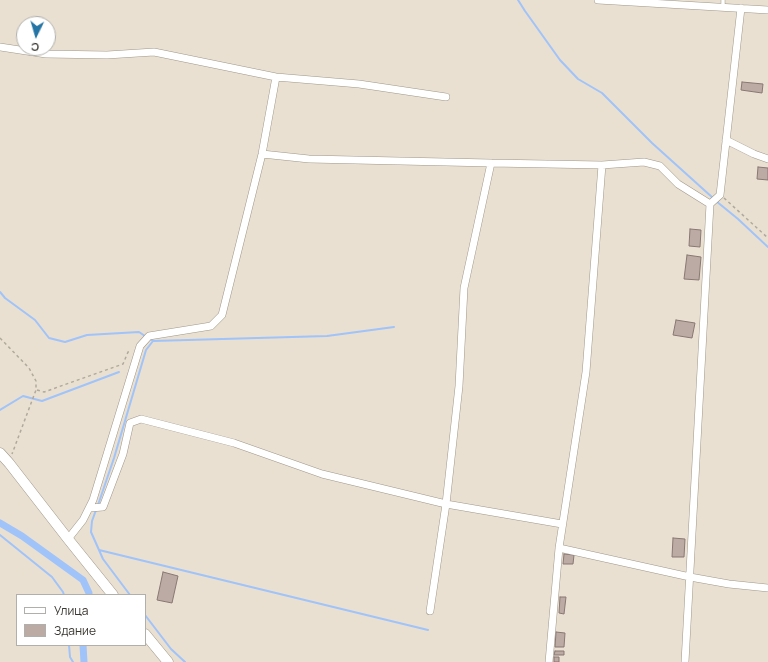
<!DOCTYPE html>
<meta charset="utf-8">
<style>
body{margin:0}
#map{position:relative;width:768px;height:662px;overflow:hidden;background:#e9e0d1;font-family:Manrope,sans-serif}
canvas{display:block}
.legend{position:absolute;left:16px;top:594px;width:130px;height:52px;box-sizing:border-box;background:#fff;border:1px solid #b0afac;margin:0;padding:5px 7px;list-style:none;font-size:12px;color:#3a3630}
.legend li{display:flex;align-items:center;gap:8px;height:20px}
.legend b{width:20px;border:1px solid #b0afac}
.north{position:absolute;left:16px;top:16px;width:40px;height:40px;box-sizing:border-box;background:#fff;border:1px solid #b0afac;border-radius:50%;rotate:185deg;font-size:11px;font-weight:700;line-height:16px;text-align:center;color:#3a3630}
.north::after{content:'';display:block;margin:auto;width:14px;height:18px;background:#2474a5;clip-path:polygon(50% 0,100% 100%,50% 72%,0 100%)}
</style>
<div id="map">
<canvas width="768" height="662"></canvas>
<ul class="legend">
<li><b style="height:5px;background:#fff"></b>Улица</li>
<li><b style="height:11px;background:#bcaaa5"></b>Здание</li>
</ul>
<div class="north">С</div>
</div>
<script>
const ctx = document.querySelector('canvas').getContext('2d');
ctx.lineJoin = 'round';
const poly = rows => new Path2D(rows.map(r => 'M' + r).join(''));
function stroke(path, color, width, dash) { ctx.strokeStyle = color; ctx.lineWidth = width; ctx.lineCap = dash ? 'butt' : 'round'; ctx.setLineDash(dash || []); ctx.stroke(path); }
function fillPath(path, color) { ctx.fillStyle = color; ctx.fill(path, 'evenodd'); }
const stream = poly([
 [518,0,525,11,560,60,578,79,602,93,652,143,713,198],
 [716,201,738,219,768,247],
 [0,292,5,298,35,320,49,338,65,342,87,335,139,332,145,336],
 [149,338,153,341,327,336,394,327],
 [0,410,23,396,42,401,119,372],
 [98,505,114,458,146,350,153,341],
 [96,510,92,521,91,532,103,559,130,595],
 [0,535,52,577,63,592,64,595],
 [99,550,428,630],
 [145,615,171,649,185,662],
 [69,645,70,657,73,662]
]);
const canal = poly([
 [0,523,22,536,83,580,89,593,89,595],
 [83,645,84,662]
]);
const building = poly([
 [742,82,763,84,762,93,741,90,742,82],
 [758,167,768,168,768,180,757,179,758,167],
 [690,229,701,230,700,247,689,246,690,229],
 [687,255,701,257,699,280,684,279,687,255],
 [676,320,695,323,692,338,673,335,676,320],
 [673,538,685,539,684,557,672,557,673,538],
 [564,554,574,555,573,564,563,564,564,554],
 [163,572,178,576,172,603,157,600,163,572],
 [560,597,566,597,564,614,559,613,560,597],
 [556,632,565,633,564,647,555,647,556,632],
 [555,651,564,651,564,655,554,655,555,651],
 [554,657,559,657,559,662,554,662,554,657]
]);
const path = poly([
 [724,198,768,238],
 [0,338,29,368,36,381,36,390,12,454],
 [37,390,44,392,123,364,128,352,131,351]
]);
const lane = poly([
 [723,7,723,0]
]);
const street = poly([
 [598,0,768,10],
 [0,47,46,54,107,55,154,52,276,77,359,84,446,97],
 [726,140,754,154,768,159],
 [262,154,309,159,491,163,602,165,644,162,660,166,678,184,710,204],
 [90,508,103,507,123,454,130,423,141,419,234,443,322,474,446,504,562,524],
 [68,539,83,520,93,500,140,346,149,336,211,326,222,315,262,154,276,77],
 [559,548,690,577,729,584,768,588],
 [430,611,446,504,459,386,464,288,491,163],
 [549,662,559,548,586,372,602,165],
 [685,662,710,204,720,195,741,8]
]);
const secondary = poly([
 [0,453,9,463,68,539,113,595],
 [145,634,168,662]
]);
stroke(stream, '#a0c3f9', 2);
stroke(canal, '#a0c3f9', 7);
fillPath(building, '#bcaaa5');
stroke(building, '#897773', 1);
stroke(lane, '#9f9789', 4.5);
stroke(street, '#9f9789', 8);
stroke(secondary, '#9f9789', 11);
stroke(path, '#b0a99d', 1.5, [3, 3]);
stroke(lane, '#fff', 3.5);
stroke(street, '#fff', 7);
stroke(secondary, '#fff', 10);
</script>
